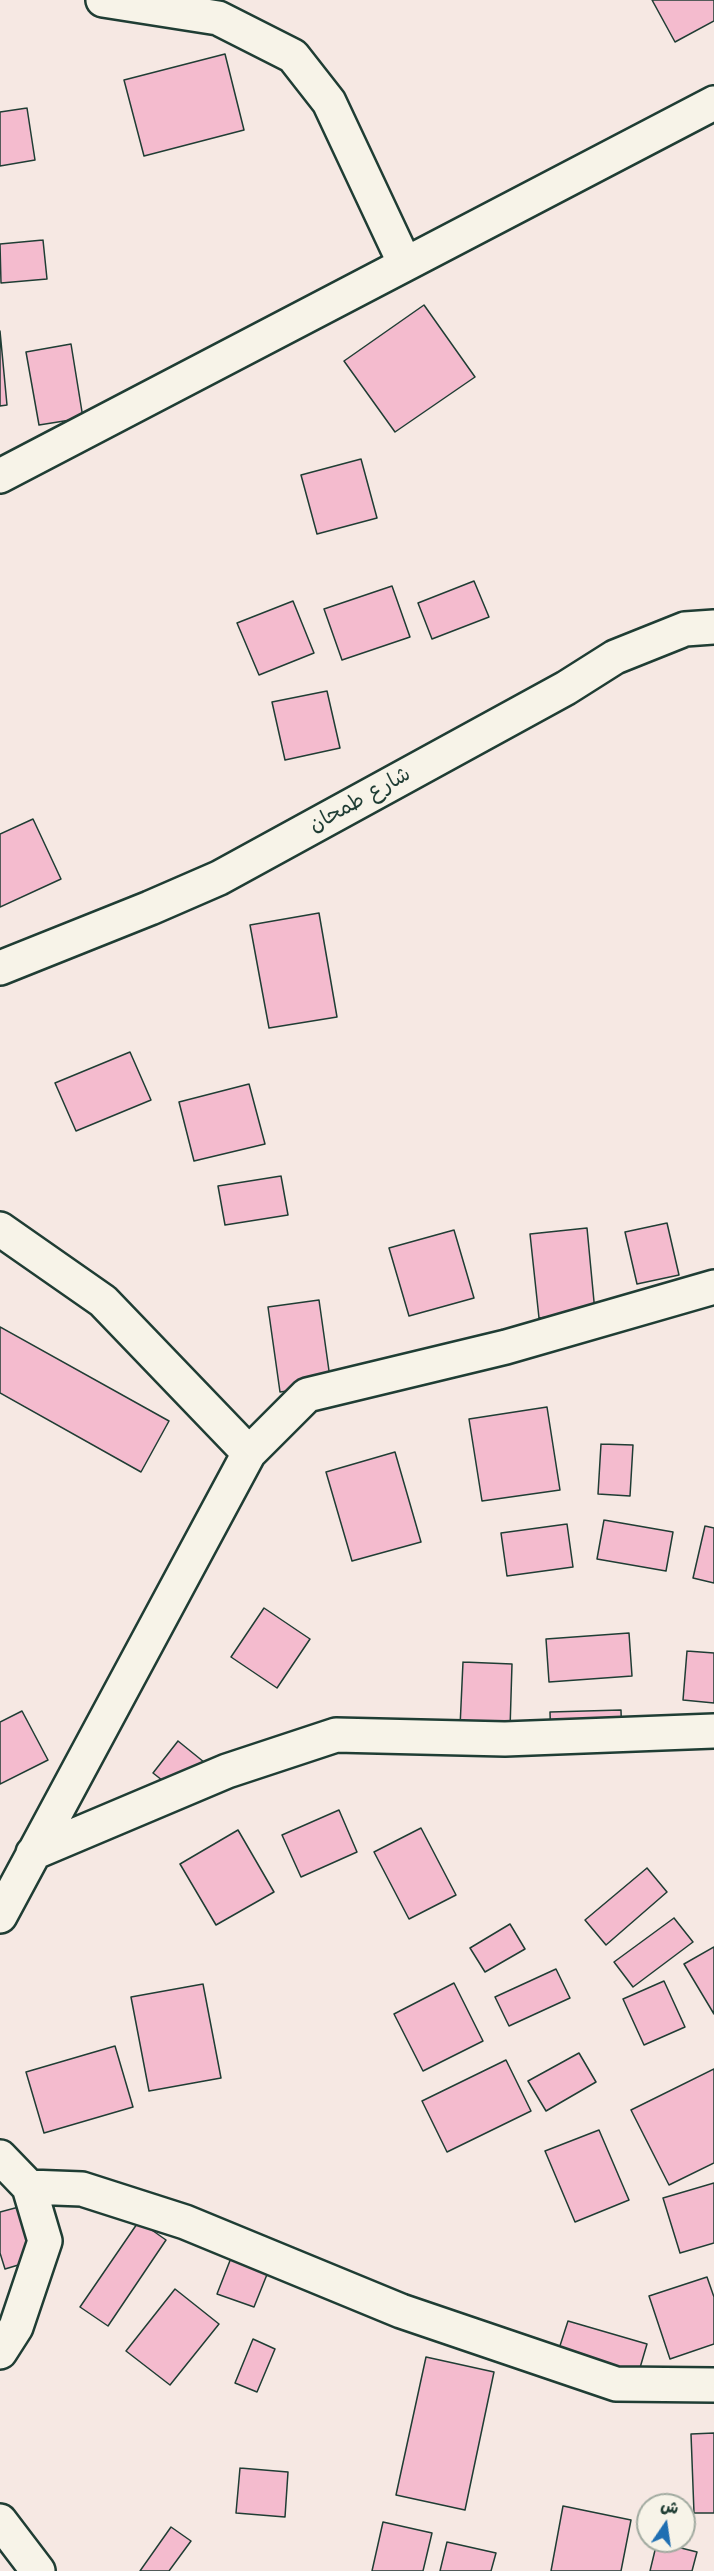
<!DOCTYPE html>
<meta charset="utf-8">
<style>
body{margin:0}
#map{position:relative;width:714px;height:2571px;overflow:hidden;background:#f6e8e3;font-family:"Shantell Sans","Playpen Sans Arabic",sans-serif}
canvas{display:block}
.north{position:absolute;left:636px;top:2493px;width:60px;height:60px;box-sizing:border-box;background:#f7f3e8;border:2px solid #a1aaa0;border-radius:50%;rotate:13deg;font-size:16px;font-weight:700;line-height:24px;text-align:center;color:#1f3d34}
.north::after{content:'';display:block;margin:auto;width:21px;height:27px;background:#1f6fb2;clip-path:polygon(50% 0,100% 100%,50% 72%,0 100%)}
</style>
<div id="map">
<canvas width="714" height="2571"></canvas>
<div class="north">ش</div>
</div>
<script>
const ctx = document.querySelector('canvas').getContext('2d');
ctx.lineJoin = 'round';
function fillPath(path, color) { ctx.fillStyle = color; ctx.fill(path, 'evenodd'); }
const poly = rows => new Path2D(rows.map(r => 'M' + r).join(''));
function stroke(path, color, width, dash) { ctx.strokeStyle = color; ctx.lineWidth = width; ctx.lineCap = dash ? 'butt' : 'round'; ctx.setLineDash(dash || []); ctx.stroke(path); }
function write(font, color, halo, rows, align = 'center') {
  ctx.font = font + ' "Shantell Sans","Playpen Sans Arabic",sans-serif'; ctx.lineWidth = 4.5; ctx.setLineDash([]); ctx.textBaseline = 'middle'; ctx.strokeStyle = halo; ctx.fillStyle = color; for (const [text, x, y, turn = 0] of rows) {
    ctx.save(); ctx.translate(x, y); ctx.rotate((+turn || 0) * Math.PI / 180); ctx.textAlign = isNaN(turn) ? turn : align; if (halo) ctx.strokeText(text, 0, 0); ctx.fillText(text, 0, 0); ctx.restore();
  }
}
const building = poly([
 [652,0,714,0,714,21,675,42,652,0],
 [225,54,244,130,144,156,124,80,225,54],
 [27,108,35,160,0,166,0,112,27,108],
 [43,240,47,279,1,283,0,244,43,240],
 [424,305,475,377,395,432,344,361,424,305],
 [0,331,7,405,0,406,0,331],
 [71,344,83,418,39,425,26,352,71,344],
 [361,459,377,518,317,534,301,475,361,459],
 [474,581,489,617,432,639,418,603,474,581],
 [392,586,410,637,342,660,324,609,392,586],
 [293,601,314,653,259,675,237,623,293,601],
 [327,691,340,748,285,760,272,702,327,691],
 [33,819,61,879,0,907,0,834,33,819],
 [319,913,337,1017,269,1028,250,925,319,913],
 [130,1052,151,1100,76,1131,55,1083,130,1052],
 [249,1084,265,1144,194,1161,179,1102,249,1084],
 [281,1176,288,1215,225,1225,218,1186,281,1176],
 [667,1223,679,1275,637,1284,625,1232,667,1223],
 [587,1228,595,1312,539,1318,530,1234,587,1228],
 [454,1230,474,1298,409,1316,389,1248,454,1230],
 [319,1300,331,1385,280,1392,268,1307,319,1300],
 [0,1327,169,1421,141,1472,0,1393,0,1327],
 [547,1407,560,1490,482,1501,469,1419,547,1407],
 [601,1444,633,1445,630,1496,598,1494,601,1444],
 [395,1452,421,1542,352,1561,326,1472,395,1452],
 [604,1520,673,1532,666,1571,597,1559,604,1520],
 [567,1524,573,1567,507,1576,501,1533,567,1524],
 [705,1526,714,1528,714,1583,693,1578,705,1526],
 [264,1608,310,1639,277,1688,231,1657,264,1608],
 [629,1633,632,1676,549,1682,546,1639,629,1633],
 [687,1651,714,1653,714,1703,683,1700,687,1651],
 [463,1662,512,1664,510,1729,460,1727,463,1662],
 [621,1710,622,1744,551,1746,550,1712,621,1710],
 [22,1711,48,1760,0,1784,0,1722,22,1711],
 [178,1741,215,1771,191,1803,153,1773,178,1741],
 [339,1810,357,1852,301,1877,282,1835,339,1810],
 [421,1828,456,1895,409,1919,374,1852,421,1828],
 [238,1830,274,1892,216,1925,180,1864,238,1830],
 [647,1868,667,1892,606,1945,585,1920,647,1868],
 [674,1918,693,1942,633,1987,614,1962,674,1918],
 [510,1924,525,1949,485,1972,470,1948,510,1924],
 [714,1947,714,2014,684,1964,714,1947],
 [556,1969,570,1998,509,2026,495,1997,556,1969],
 [664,1981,685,2027,644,2045,623,1999,664,1981],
 [454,1983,483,2041,423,2071,394,2014,454,1983],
 [203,1984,221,2078,149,2091,131,1997,203,1984],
 [115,2046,133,2107,44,2133,26,2072,115,2046],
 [579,2053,596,2082,546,2111,528,2081,579,2053],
 [506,2060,531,2111,447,2152,422,2101,506,2060],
 [714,2069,714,2163,669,2185,631,2110,714,2069],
 [599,2130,629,2200,575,2222,545,2151,599,2130],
 [714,2183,714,2243,680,2253,663,2198,714,2183],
 [30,2204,45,2257,5,2269,0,2253,0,2212,30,2204],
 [139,2221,166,2240,108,2326,80,2307,139,2221],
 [231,2258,268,2272,254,2307,217,2294,231,2258],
 [707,2277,714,2297,714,2344,670,2359,649,2296,707,2277],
 [175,2289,219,2324,170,2385,126,2351,175,2289],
 [568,2321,647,2344,637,2378,557,2355,568,2321],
 [253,2339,275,2349,257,2392,235,2383,253,2339],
 [426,2357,494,2372,465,2510,396,2495,426,2357],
 [714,2433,714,2513,694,2513,691,2434,714,2433],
 [240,2468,288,2472,285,2517,236,2513,240,2468],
 [563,2506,631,2520,621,2571,551,2571,563,2506],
 [383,2522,432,2533,423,2571,372,2571,383,2522],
 [171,2527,191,2541,169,2571,140,2571,171,2527],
 [447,2542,496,2553,491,2571,440,2571,447,2542],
 [657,2542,697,2552,692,2571,650,2571,657,2542]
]);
const street = poly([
 [103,0,218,18,293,56,329,102,405,264],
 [0,476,714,103],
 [0,1229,103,1301,249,1453],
 [33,1853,227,1771,336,1735,505,1739,714,1731],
 [0,1916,249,1453,307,1395,506,1347,714,1287],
 [0,2157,29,2187,45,2241,16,2327,0,2352],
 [29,2187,82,2189,185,2222,401,2311,616,2384,714,2385],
 [0,2521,38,2571]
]);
const secondary = poly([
 [0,968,150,908,219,878,566,688,615,657,685,629,714,627]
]);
const streetNames = [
 ["شارع طمحان",360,800,-29]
];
fillPath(building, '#f4bbce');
stroke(building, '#1f3d34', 1.5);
stroke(street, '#1f3d34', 38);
stroke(secondary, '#1f3d34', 38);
stroke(street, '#f7f3e8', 33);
stroke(secondary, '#f7f3e8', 33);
write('21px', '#1f3d34', '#f7f3e8', streetNames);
</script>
